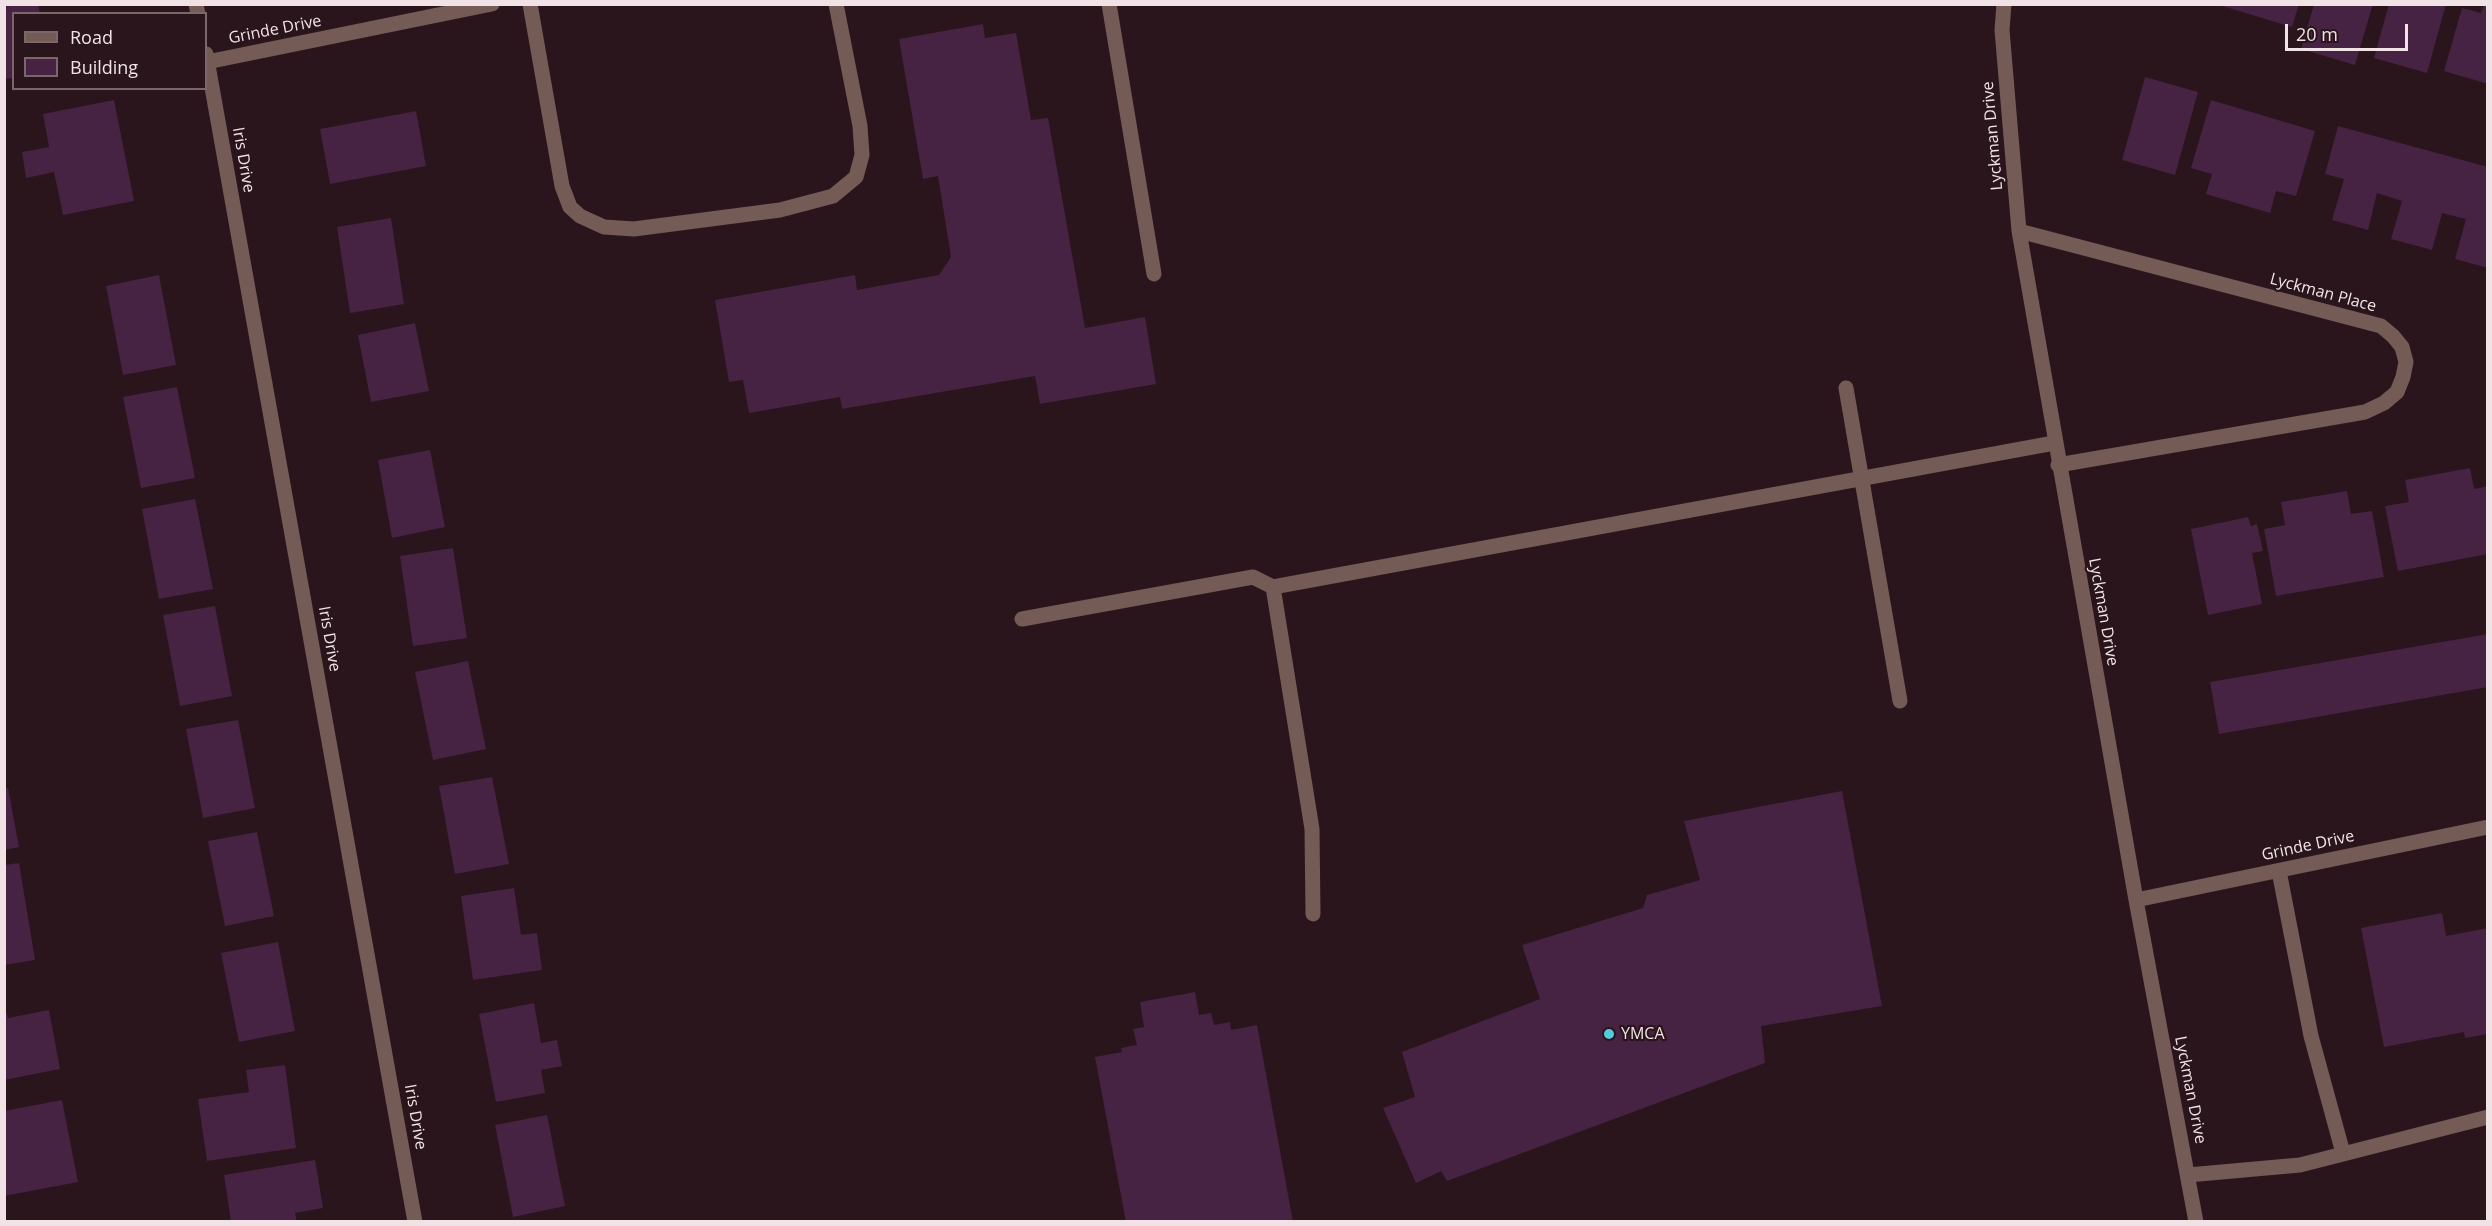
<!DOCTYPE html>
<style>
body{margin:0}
#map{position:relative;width:2492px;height:1226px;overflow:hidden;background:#29151b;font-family:"Open Sans",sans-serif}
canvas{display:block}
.frame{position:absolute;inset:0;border:6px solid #f0e2e5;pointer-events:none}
.legend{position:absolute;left:12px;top:12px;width:195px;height:78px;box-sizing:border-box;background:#29151b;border:2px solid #79676c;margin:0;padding:8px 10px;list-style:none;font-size:18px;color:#f0e2e5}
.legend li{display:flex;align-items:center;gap:12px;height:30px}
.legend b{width:30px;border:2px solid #79676c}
.scale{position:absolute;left:2285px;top:24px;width:123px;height:27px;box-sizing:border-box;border:3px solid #f0e2e5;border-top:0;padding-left:8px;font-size:18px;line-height:21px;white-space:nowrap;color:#f0e2e5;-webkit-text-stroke:4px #29151b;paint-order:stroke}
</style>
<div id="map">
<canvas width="2492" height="1226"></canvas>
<div class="frame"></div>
<ul class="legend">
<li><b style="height:8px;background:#745b56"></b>Road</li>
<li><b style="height:16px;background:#462243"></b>Building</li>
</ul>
<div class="scale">20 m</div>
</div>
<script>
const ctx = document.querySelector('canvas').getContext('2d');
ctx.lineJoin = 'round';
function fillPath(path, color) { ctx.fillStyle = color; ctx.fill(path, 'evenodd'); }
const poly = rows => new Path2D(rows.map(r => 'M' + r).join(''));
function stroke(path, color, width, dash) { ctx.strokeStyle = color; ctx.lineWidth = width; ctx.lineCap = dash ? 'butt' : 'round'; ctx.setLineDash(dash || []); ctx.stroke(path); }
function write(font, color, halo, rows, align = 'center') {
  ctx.font = font + ' "Open Sans",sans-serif'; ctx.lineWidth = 4.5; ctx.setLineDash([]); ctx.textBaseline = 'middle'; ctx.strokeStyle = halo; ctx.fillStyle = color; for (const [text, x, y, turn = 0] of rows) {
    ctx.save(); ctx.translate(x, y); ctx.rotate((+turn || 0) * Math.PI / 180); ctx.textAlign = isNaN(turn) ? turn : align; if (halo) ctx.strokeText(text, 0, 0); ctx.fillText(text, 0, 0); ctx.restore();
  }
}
const building = poly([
 [21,4,38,4,40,14,14,14,14,78,5,79,4,7],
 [2216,4,2299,4,2292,27],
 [2314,4,2373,4,2355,65,2301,49],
 [2389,4,2446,4,2427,73,2374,58],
 [2484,4,2488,4,2488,84,2444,71,2462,8,2481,13],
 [983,24,985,38,1016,33,1031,120,1048,118,1085,328,1145,317,1156,384,1040,404,1035,376,842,409,840,397,749,413,743,380,729,382,715,300,855,275,857,290,939,275,951,257,938,176,923,179,899,39],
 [2145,77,2198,92,2175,175,2122,160],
 [114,100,134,201,63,215,54,172,26,178,22,152,49,147,43,114],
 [2211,100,2315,131,2296,196,2276,191,2270,213,2206,194,2212,174,2191,168],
 [416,111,426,166,330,184,320,129],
 [2338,126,2488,167,2488,268,2455,259,2466,219,2442,213,2432,250,2391,239,2402,201,2377,193,2368,230,2332,220,2344,179,2325,174],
 [391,218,404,304,350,313,337,227],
 [159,275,176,365,123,375,106,286],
 [415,323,429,391,371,402,358,335],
 [177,387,195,478,141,488,123,397],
 [430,450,445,527,392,538,378,460],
 [2470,468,2474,489,2488,486,2488,554,2398,571,2385,506,2409,502,2405,480],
 [2347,491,2351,514,2372,511,2384,577,2276,596,2264,529,2285,525,2281,502],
 [195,499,213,589,159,599,142,509],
 [2248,517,2251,526,2257,524,2263,551,2252,553,2262,604,2208,615,2191,529],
 [453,548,467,638,413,646,400,556],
 [215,606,232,696,180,706,163,615],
 [2488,634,2488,687,2219,734,2210,682],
 [468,661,486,749,433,760,415,672],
 [238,720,255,808,203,818,186,729],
 [492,777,509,864,455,874,439,786],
 [8,788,19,847,4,850,4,789],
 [1842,791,1882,1006,1761,1026,1765,1063,1447,1181,1441,1171,1416,1183,1383,1108,1415,1097,1402,1052,1540,999,1522,945,1643,908,1647,895,1700,880,1684,821],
 [257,832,274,916,225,926,208,841],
 [19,863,35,960,4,965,4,865],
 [514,888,521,935,537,933,542,970,473,980,461,896],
 [2442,913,2446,936,2488,928,2488,1034,2465,1038,2464,1032,2384,1047,2361,928],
 [278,942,295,1031,239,1042,221,953],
 [1195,992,1199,1015,1211,1013,1214,1025,1230,1022,1231,1030,1257,1025,1293,1222,1126,1222,1095,1057,1122,1052,1121,1048,1137,1045,1133,1029,1144,1027,1140,1002],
 [534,1003,541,1043,557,1040,562,1066,541,1070,545,1093,496,1102,479,1014],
 [4,1005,8,1018,49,1010,60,1069,4,1080],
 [285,1065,296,1148,207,1161,198,1099,249,1092,246,1070],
 [62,1100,78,1182,4,1196,4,1111],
 [547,1115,565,1206,513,1217,495,1125],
 [315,1160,323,1208,295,1213,297,1222,231,1222,224,1175]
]);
const service = poly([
 [530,4,562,186,570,207,580,216,604,227,634,229,780,210,833,196,856,177,862,155,860,126,836,4],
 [1109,4,1154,274],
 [1846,388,1900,701],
 [1022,619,1253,577,1273,587],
 [2279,871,2311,1036,2343,1153],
 [1313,914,1312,829,1273,587,2054,443],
 [2188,1175,2300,1165,2488,1117]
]);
const minor = poly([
 [196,4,198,14],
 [2004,4,2002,30,2019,231,2136,900,2196,1222],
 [206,54,415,1222],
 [207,62,492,4],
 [2019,231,2381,326,2393,336,2402,347,2406,362,2403,377,2397,392,2384,403,2365,412,2058,465],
 [2136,900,2488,827]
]);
const markers = [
 [1609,1034,6,"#54cade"]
];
const streetNames = [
 ["Grinde Drive",275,30,-11],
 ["Lyckman Drive",1993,136,-95],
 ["Iris Drive",243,160,80],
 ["Lyckman Place",2323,293,15],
 ["Lyckman Drive",2103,612,80],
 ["Iris Drive",329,639,80],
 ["Grinde Drive",2308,846,-12],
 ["Lyckman Drive",2190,1090,79],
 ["Iris Drive",415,1117,80]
];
const poiNames = [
 ["YMCA",1621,1034]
];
fillPath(building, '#462243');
stroke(service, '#745b56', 15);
stroke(minor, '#745b56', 15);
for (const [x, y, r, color] of markers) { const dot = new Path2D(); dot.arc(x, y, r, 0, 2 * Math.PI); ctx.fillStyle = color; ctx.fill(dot); stroke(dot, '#29151b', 2); }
write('16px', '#f0e2e5', '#29151b', streetNames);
write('16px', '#f0e2e5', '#29151b', poiNames, 'left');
</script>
